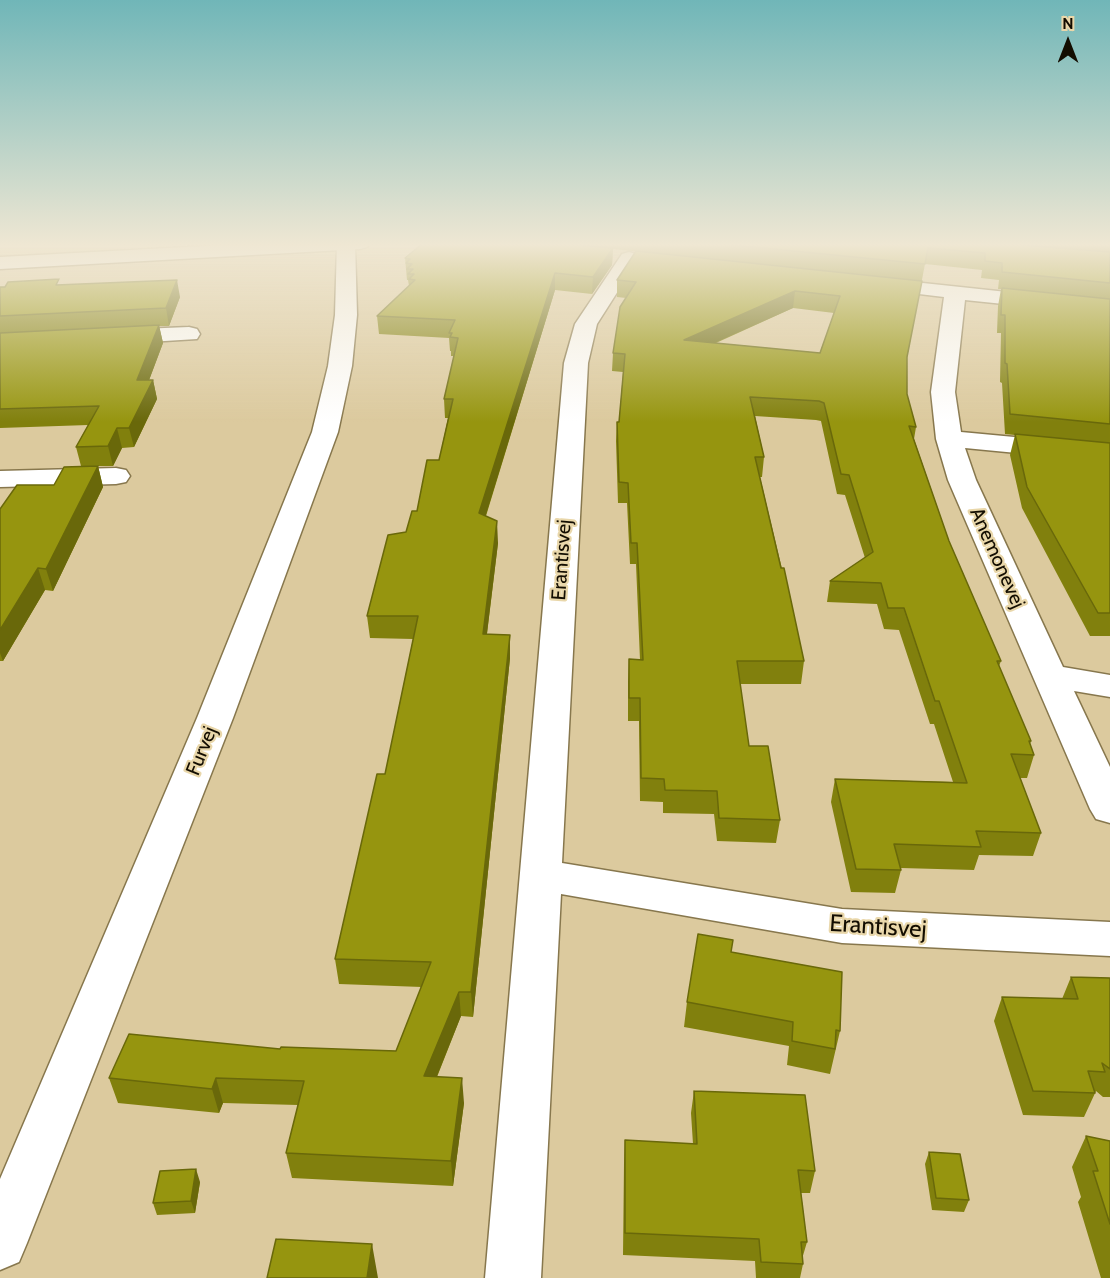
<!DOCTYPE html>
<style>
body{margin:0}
#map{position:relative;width:1110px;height:1278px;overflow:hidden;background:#dcca9e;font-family:Cabin,sans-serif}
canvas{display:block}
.north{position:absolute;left:1038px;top:12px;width:60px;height:60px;-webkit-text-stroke:4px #e9d7aa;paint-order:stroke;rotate:0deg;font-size:16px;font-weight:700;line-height:24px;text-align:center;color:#130d01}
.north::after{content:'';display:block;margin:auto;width:21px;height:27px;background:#130d01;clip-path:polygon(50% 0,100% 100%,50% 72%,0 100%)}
</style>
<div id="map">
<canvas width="1110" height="1278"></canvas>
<div class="north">N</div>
</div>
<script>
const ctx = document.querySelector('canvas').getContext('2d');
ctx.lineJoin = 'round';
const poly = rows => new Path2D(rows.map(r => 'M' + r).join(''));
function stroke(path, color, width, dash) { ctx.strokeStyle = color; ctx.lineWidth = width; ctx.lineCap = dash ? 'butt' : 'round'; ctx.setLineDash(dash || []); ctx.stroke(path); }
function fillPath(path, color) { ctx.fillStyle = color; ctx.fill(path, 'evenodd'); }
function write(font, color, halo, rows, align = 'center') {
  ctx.font = font + ' Cabin,sans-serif'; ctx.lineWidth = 4.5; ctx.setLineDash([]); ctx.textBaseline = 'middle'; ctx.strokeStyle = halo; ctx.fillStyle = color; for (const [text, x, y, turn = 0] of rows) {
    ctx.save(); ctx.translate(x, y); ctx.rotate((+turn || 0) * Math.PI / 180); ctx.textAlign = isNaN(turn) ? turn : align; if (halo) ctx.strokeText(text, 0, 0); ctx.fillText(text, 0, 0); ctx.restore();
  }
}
const minor = poly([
 [261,243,369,243,367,247,360,249,0,269,0,257,261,243],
 [629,252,636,254,639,258,597,324,588,363,562,863,842,909,1110,922,1110,956,842,943,561,894,541,1278,485,1278,564,363,575,324,622,254,629,252],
 [876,278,1110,303,1110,315,965,300,955,392,961,432,1110,446,1110,462,965,448,976,480,1063,667,1110,675,1110,697,1074,691,1110,767,1110,823,1096,819,1090,809,948,480,936,439,931,392,944,297,869,288,866,284,869,280,876,278],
 [189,327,197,329,200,334,197,339,116,344,108,342,105,337,108,332,116,330,189,327],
 [116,468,126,470,130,476,126,482,116,484,0,487,0,471,116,468]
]);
const secondary = poly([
 [337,243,355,243,357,315,352,366,338,432,233,718,27,1243,19,1262,0,1270,0,1179,197,718,312,432,328,366,335,315,337,243]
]);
const wall = poly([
 [423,243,1110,243,1110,636,1090,636,1022,508,1010,455,1015,435,1005,434,1002,383,1000,382,1001,333,997,333,998,306,1001,289,998,289,999,280,981,278,982,270,925,264,907,358,907,394,916,427,914,439,949,541,1001,661,999,666,1031,741,1030,744,1034,755,1027,778,1020,778,1041,833,1033,856,979,855,974,870,901,868,901,870,895,893,851,892,831,802,835,779,953,782,934,724,930,724,899,630,884,629,877,604,827,602,830,581,865,558,845,495,837,494,821,421,816,420,755,416,764,457,762,477,760,477,804,661,801,684,740,684,749,746,780,820,776,843,717,841,714,814,663,813,663,802,640,801,639,721,628,721,628,682,629,659,640,660,636,564,630,564,627,503,618,503,616,441,617,422,619,422,623,372,612,371,613,353,626,298,617,297,617,280,812,270,613,249,612,265,592,294,555,290,486,516,498,543,487,634,510,635,510,658,473,1017,461,1016,437,1077,464,1103,453,1186,292,1178,286,1153,298,1105,223,1103,219,1113,118,1103,109,1078,280,1049,396,1051,422,987,339,984,335,959,385,774,413,639,370,638,367,616,417,511,439,460,448,418,445,418,444,399,454,356,451,356,451,351,450,351,449,338,379,334,377,316,409,286,408,280,407,280,405,258],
 [793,308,834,313,820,353,716,343],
 [61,285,180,297,169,326,159,326,163,343,149,380,153,380,157,399,134,447,122,448,113,466,98,466,103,487,53,591,45,590,3,661,0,661,0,509,54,485,81,466,76,447,88,425,0,428,0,287],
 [731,952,840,1031,830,1074,787,1065,789,1046,684,1027,687,1002],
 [1071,977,1110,978,1110,1097,1103,1097,1096,1091,1084,1117,1023,1115,994,1021,1002,997,1062,999],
 [694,1091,815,1171,810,1193,801,1193,807,1242,802,1259,803,1264,800,1278,756,1278,755,1261,623,1255,624,1163,625,1140,693,1144,691,1113],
 [1086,1136,1110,1141,1110,1278,1101,1278,1078,1202,1081,1197,1072,1167],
 [929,1152,969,1200,964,1212,932,1210,925,1164],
 [200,1182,195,1213,157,1215,153,1203]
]);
const shadedWall = poly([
 [613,248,612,265,592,294,593,277],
 [555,273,555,290,480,534,479,513],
 [177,280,180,297,169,326,166,308],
 [795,291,793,308,683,357,684,340],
 [159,325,163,343,142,399,137,380],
 [153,380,157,399,134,447,129,428],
 [117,428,122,448,113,466,108,446],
 [98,466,103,487,53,591,46,569],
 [497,521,498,543,484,657,483,634],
 [38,568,45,590,3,661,0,653,0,630],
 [510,635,510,658,473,1017,471,992],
 [459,992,461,1016,427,1101,424,1076],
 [216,1078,223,1103,219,1113,212,1089],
 [462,1078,464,1103,453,1186,451,1161],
 [196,1169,200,1182,195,1213,191,1201],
 [372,1244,378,1278,367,1278]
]);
const building = poly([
 [423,243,558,243,613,248,593,277,555,273,479,513,497,521,483,634,510,635,471,992,459,992,424,1076,462,1078,451,1161,286,1153,304,1081,216,1078,212,1089,109,1078,129,1034,280,1049,281,1047,396,1051,431,962,335,959,377,774,385,774,418,616,367,616,388,535,406,532,412,511,417,511,427,460,439,460,453,399,444,399,458,338,450,337,452,333,449,333,455,320,377,316,415,280,409,279,414,274,408,274,413,269,407,269,412,264,406,263,410,259,405,258,423,243],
 [713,243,999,243,1110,252,1110,283,1002,272,1002,263,985,261,985,253,928,248,925,264,713,243],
 [636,251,922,281,907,357,907,394,916,427,909,426,949,541,1001,661,997,661,1031,741,1029,741,1034,755,1011,754,1041,833,976,831,981,847,894,844,901,870,856,869,835,779,967,783,939,701,935,701,904,608,888,608,881,583,830,581,873,552,849,475,841,474,824,403,819,401,750,397,764,457,755,457,781,568,784,568,804,661,737,661,749,746,768,746,780,820,719,818,717,791,665,790,664,779,641,778,640,698,629,698,629,659,643,660,637,543,631,543,628,483,619,482,617,422,619,422,625,354,613,353,620,307,636,282,617,280,636,251],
 [795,291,840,296,820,353,684,340,795,291],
 [59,279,56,285,177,280,166,308,0,316,0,287,5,287,8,282,59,279],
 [1002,288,1110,299,1110,424,1010,414,1007,364,1005,363,1005,315,1001,315,1002,288],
 [159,325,137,380,153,380,129,428,117,428,108,446,76,447,99,406,0,409,0,333,159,325],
 [1015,434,1110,443,1110,613,1098,613,1027,487,1015,434],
 [98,466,46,569,38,568,0,630,0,509,17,485,54,485,64,467,98,466],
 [698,934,733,940,731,952,842,972,840,1031,836,1030,835,1049,792,1041,793,1022,687,1002,698,934],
 [1071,977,1110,978,1110,1069,1102,1063,1105,1072,1088,1071,1095,1093,1033,1091,1002,997,1078,999,1071,977],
 [694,1091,805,1095,815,1171,798,1170,807,1242,801,1242,803,1264,761,1262,759,1239,625,1233,625,1140,697,1144,694,1091],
 [1086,1136,1110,1141,1110,1224,1093,1171,1098,1171,1086,1136],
 [929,1152,960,1154,969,1200,936,1198,929,1152],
 [196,1169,191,1201,153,1203,160,1171,196,1169],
 [276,1239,372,1244,367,1278,267,1278,276,1239]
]);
const streetNames = [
 ["Anemonevej",997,558,66],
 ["Erantisvej",562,560,-86],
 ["Furvej",202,751,-68]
];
const nearStreetnames = [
 ["Erantisvej",878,927,4]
];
stroke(minor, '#87774d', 3);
stroke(secondary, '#87774d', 3);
fillPath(minor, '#fff');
fillPath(secondary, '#fff');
fillPath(wall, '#81800d');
fillPath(shadedWall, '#69680a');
fillPath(building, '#96950f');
stroke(building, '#69680a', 1.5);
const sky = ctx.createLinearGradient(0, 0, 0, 422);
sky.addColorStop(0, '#70b6b8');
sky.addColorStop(0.58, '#efe7d3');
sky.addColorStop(1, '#efe7d300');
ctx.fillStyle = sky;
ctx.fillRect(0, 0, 1110, 422);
write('20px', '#130d01', '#e9d7aa', streetNames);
write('24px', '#130d01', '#e9d7aa', nearStreetnames);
</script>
